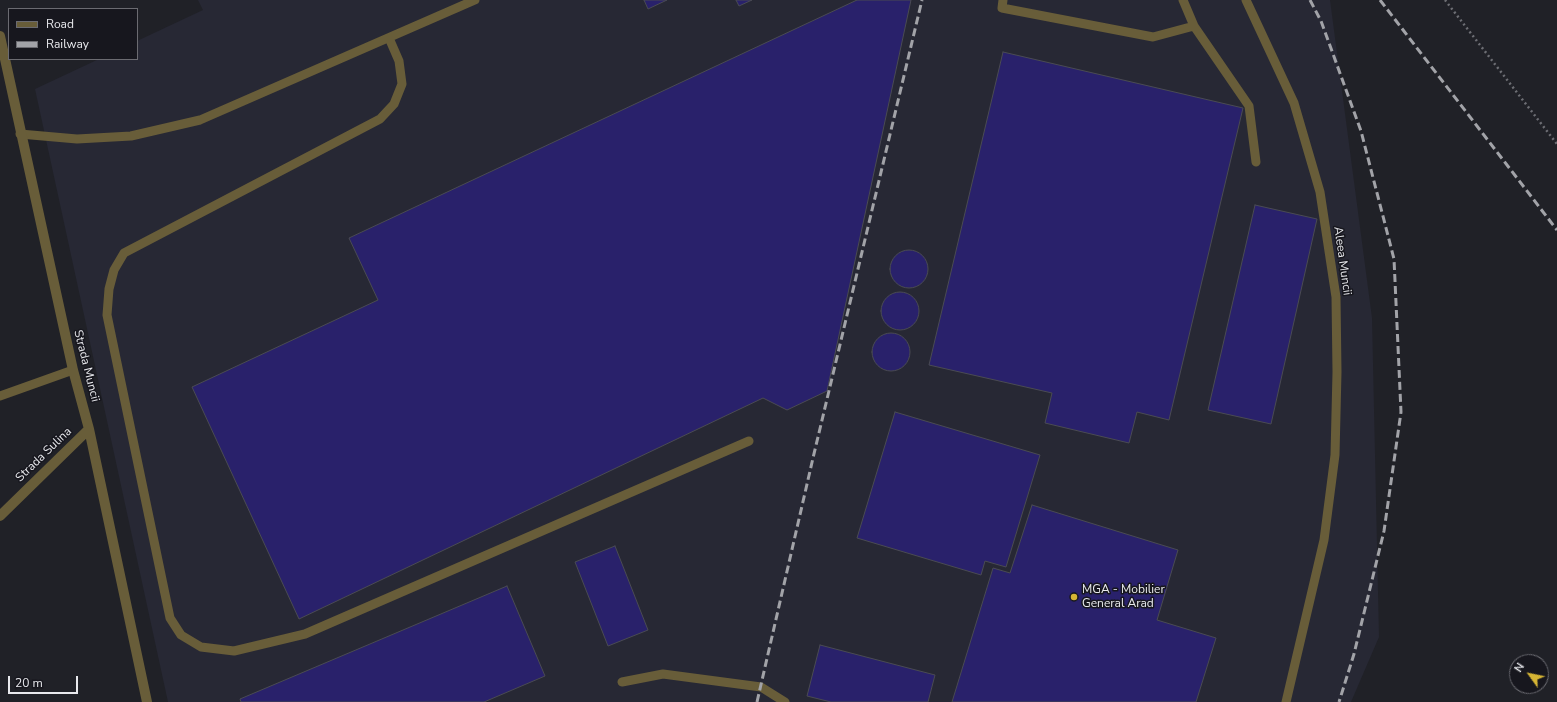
<!DOCTYPE html>
<style>
body{margin:0}
#map{position:relative;width:1557px;height:702px;overflow:hidden;background:#202127;font-family:"Nunito Sans",sans-serif}
canvas{display:block}
.legend{position:absolute;left:8px;top:8px;width:130px;height:52px;box-sizing:border-box;background:#17171e;border:1px solid #6b6b71;margin:0;padding:5px 7px;list-style:none;font-size:12px;color:#e8e9ed}
.legend li{display:flex;align-items:center;gap:8px;height:20px}
.legend b{width:20px;border:1px solid #6b6b71}
.north{position:absolute;left:1509px;top:654px;width:40px;height:40px;box-sizing:border-box;background:#17171e;border:1px solid #6b6b71;border-radius:50%;rotate:303deg;font-size:11px;font-weight:700;line-height:16px;text-align:center;color:#e8e9ed}
.north::after{content:'';display:block;margin:auto;width:14px;height:18px;background:#d6b534;clip-path:polygon(50% 0,100% 100%,50% 72%,0 100%)}
.scale{position:absolute;left:8px;top:676px;width:70px;height:18px;box-sizing:border-box;border:2px solid #e8e9ed;border-top:0;padding-left:5px;font-size:12px;line-height:14px;white-space:nowrap;color:#e8e9ed;-webkit-text-stroke:3px #17171e;paint-order:stroke}
</style>
<div id="map">
<canvas width="1557" height="702"></canvas>
<ul class="legend">
<li><b style="height:5px;background:#685d39"></b>Road</li>
<li><b style="height:5px;background:#a2a3a8"></b>Railway</li>
</ul>
<div class="north">N</div>
<div class="scale">20 m</div>
</div>
<script>
const ctx = document.querySelector('canvas').getContext('2d');
ctx.lineJoin = 'round';
function fillPath(path, color) { ctx.fillStyle = color; ctx.fill(path, 'evenodd'); }
const poly = rows => new Path2D(rows.map(r => 'M' + r).join(''));
function stroke(path, color, width, dash) { ctx.strokeStyle = color; ctx.lineWidth = width; ctx.lineCap = dash ? 'butt' : 'round'; ctx.setLineDash(dash || []); ctx.stroke(path); }
function write(font, color, halo, rows, align = 'center') {
  ctx.font = font + ' "Nunito Sans",sans-serif'; ctx.lineWidth = 3; ctx.setLineDash([]); ctx.textBaseline = 'middle'; ctx.strokeStyle = halo; ctx.fillStyle = color; for (const [text, x, y, turn = 0] of rows) {
    ctx.save(); ctx.translate(x, y); ctx.rotate((+turn || 0) * Math.PI / 180); ctx.textAlign = isNaN(turn) ? turn : align; if (halo) ctx.strokeText(text, 0, 0); ctx.fillText(text, 0, 0); ctx.restore();
  }
}
const built = poly([
 [198,0,1330,0,1372,318,1379,637,1351,702,168,702,35,89,99,59,137,59,137,41,203,10]
]);
const building = poly([
 [644,0,667,0,648,9,644,0],
 [736,0,752,0,739,6,736,0],
 [857,0,911,0,827,391,787,410,763,398,299,619,192,387,378,300,349,238,857,0],
 [1003,52,1243,108,1169,420,1137,412,1129,443,1045,423,1052,393,929,365,1003,52],
 [1255,205,1317,219,1271,424,1208,410,1255,205],
 '890 269a19 19 0 1 1 38 0a19 19 0 1 1-38 0Z',
 '881 311a19 19 0 1 1 38 0a19 19 0 1 1-38 0Z',
 '872 352a19 19 0 1 1 38 0a19 19 0 1 1-38 0Z',
 [895,412,1040,455,1006,567,985,561,981,575,857,538,895,412],
 [1032,505,1178,550,1157,620,1216,638,1196,702,952,702,993,568,1010,573,1032,505],
 [615,546,648,630,608,646,575,562,615,546],
 [507,586,545,676,484,702,241,702,240,699,507,586],
 [820,645,935,675,928,702,831,702,807,696,820,645]
]);
const path = poly([
 [1445,0,1557,144]
]);
const lane = poly([
 [1003,0,1002,8,1153,37,1194,26,1183,0],
 [1246,0,1294,103,1320,192,1336,297,1337,372,1335,455,1324,540,1286,702],
 [1194,26,1249,106,1256,162],
 [389,38,399,61,402,84,394,104,380,119,124,253,114,270,109,289,107,315,170,618,181,635,201,647,234,651,305,634,749,441],
 [20,134,77,139,131,136,200,120,475,0],
 [0,396,73,370],
 [622,682,663,674,761,687,785,702]
]);
const street = poly([
 [0,36,73,370,89,429,147,702],
 [0,516,89,429]
]);
const rail = poly([
 [1310,0,1321,21,1361,131,1394,259,1401,412,1384,531,1354,654,1339,702],
 [1380,0,1557,230],
 [757,702,813,458,922,0]
]);
const markers = [
 [1074,597,4,"#d6b534"]
];
const streetNames = [
 ["Aleea Muncii",1342,261,82],
 ["Strada Muncii",86,366,76],
 ["Strada Sulina",44,455,-44]
];
const poiNames = [
 ["MGA - Mobilier",1082,590],
 ["General Arad",1082,604]
];
fillPath(built, '#272834');
fillPath(building, '#29216b');
stroke(building, '#4a4b53', 1);
stroke(path, '#6d6e74', 2.5, [2, 3]);
stroke(lane, '#685d39', 9);
stroke(street, '#685d39', 10);
stroke(rail, '#a2a3a8', 3, [8, 4]);
for (const [x, y, r, color] of markers) { const dot = new Path2D(); dot.arc(x, y, r, 0, 2 * Math.PI); ctx.fillStyle = color; ctx.fill(dot); stroke(dot, '#17171e', 1.5); }
write('12px', '#e8e9ed', '#17171e', streetNames);
write('12px', '#e8e9ed', '#17171e', poiNames, 'left');
</script>
